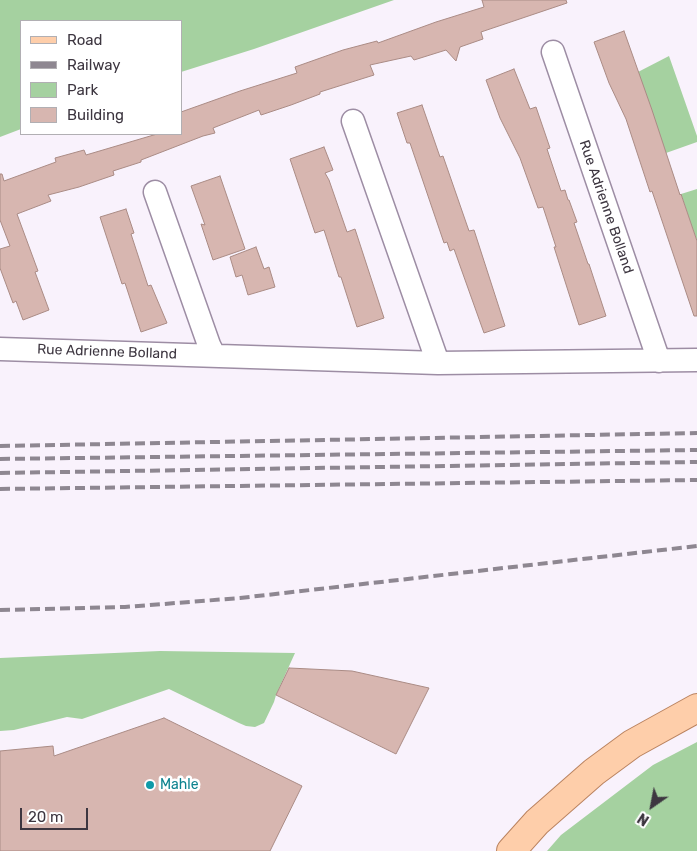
<!DOCTYPE html>
<style>
body{margin:0}
#map{position:relative;width:697px;height:851px;overflow:hidden;background:#f9f2fc;font-family:Rubik,sans-serif}
canvas{display:block}
.legend{position:absolute;left:20px;top:20px;width:162px;height:115px;box-sizing:border-box;background:#fff;border:1px solid #b1afb3;margin:0;padding:6px 9px;list-style:none;font-size:15px;color:#3d3640}
.legend li{display:flex;align-items:center;gap:10px;height:25px}
.legend b{width:25px;border:1px solid #b1afb3}
.north{position:absolute;left:627px;top:781px;width:50px;height:50px;-webkit-text-stroke:4px #fff;paint-order:stroke;rotate:213deg;font-size:14px;font-weight:700;line-height:20px;text-align:center;color:#3d3640}
.north::after{content:'';display:block;margin:auto;width:18px;height:22px;background:#3d3640;clip-path:polygon(50% 0,100% 100%,50% 72%,0 100%)}
.scale{position:absolute;left:20px;top:808px;width:68px;height:22px;box-sizing:border-box;border:2px solid #3d3640;border-top:0;padding-left:6px;font-size:15px;line-height:18px;white-space:nowrap;color:#3d3640;-webkit-text-stroke:4px #fff;paint-order:stroke}
</style>
<div id="map">
<canvas width="697" height="851"></canvas>
<ul class="legend">
<li><b style="height:6px;background:#feceaa"></b>Road</li>
<li><b style="height:6px;background:#8e8791"></b>Railway</li>
<li><b style="height:14px;background:#a5d1a0"></b>Park</li>
<li><b style="height:14px;background:#d7b6b0"></b>Building</li>
</ul>
<div class="north">N</div>
<div class="scale">20 m</div>
</div>
<script>
const ctx = document.querySelector('canvas').getContext('2d');
ctx.lineJoin = 'round';
function fillPath(path, color) { ctx.fillStyle = color; ctx.fill(path, 'evenodd'); }
const poly = rows => new Path2D(rows.map(r => 'M' + r).join(''));
function stroke(path, color, width, dash) { ctx.strokeStyle = color; ctx.lineWidth = width; ctx.lineCap = dash ? 'butt' : 'round'; ctx.setLineDash(dash || []); ctx.stroke(path); }
function write(font, color, halo, rows, align = 'center') {
  ctx.font = font + ' Rubik,sans-serif'; ctx.lineWidth = 5; ctx.setLineDash([]); ctx.textBaseline = 'middle'; ctx.strokeStyle = halo; ctx.fillStyle = color; for (const [text, x, y, turn = 0] of rows) {
    ctx.save(); ctx.translate(x, y); ctx.rotate((+turn || 0) * Math.PI / 180); ctx.textAlign = isNaN(turn) ? turn : align; if (halo) ctx.strokeText(text, 0, 0); ctx.fillText(text, 0, 0); ctx.restore();
  }
}
const green = poly([
 [0,0,394,0,254,49,181,72,181,21,21,21,21,129,0,137],
 [669,56,697,136,697,142,666,153,638,72],
 [697,189,697,241,681,194],
 [160,651,295,653,276,695,274,702,264,723,255,727,246,726,239,723,169,689,82,719,67,717,14,730,0,731,0,658],
 [697,742,697,851,547,851,561,835,653,765]
]);
const building = poly([
 [482,0,566,0,567,3,481,32,483,39,460,47,456,61,446,50,414,60,411,56,370,65,374,75,320,92,320,94,291,105,261,115,259,110,213,128,215,133,203,136,141,160,141,162,113,171,114,175,79,187,48,195,51,201,17,214,38,271,35,272,49,310,23,320,16,301,13,303,0,268,0,249,10,246,0,220,0,174,2,174,4,181,56,162,55,158,84,150,86,155,157,134,181,134,181,112,240,91,297,73,295,67,343,50,377,41,378,43,436,22,484,7,482,0],
 [624,31,652,110,680,195,681,194,697,241,697,316,694,316,652,191,650,192,626,119,609,83,594,42,624,31],
 [514,69,530,109,536,107,550,148,547,149,561,191,565,190,568,200,569,200,577,222,574,223,588,264,589,264,606,316,579,325,554,247,556,247,543,207,538,208,520,158,500,118,486,80,514,69],
 [422,105,440,157,443,156,469,231,474,230,505,326,484,333,454,249,450,251,447,242,444,243,410,143,407,143,397,113,422,105],
 [324,147,333,170,325,173,329,180,347,232,355,229,384,318,357,327,341,277,339,277,324,230,315,233,290,159,324,147],
 [220,176,245,249,213,260,201,224,205,225,191,186,220,176],
 [126,209,134,233,131,234,148,286,151,285,167,323,141,332,125,283,122,284,100,217,126,209],
 [256,247,264,269,269,267,275,287,248,295,242,275,236,277,230,257,256,247],
 [289,668,352,671,429,688,396,754,276,695,289,668],
 [164,718,302,786,270,851,0,851,0,751,53,746,54,756,164,718]
]);
const minor = poly([
 [553,52,659,361],
 [353,121,438,363],
 [155,192,209,345,214,355],
 [0,349,438,363,697,360]
]);
const major = poly([
 [511,851,537,822,594,772,632,744,697,708]
]);
const rail = poly([
 [0,446,697,433],
 [0,459,697,450],
 [0,473,697,462],
 [0,489,697,480],
 [0,610,125,607,240,598,697,546]
]);
const markers = [
 [150,785,5,"#0f9aa8"]
];
const streetNames = [
 ["Rue Adrienne Bolland",606,207,71],
 ["Rue Adrienne Bolland",107,352,2]
];
const cultureNames = [
 ["Mahle",160,785]
];
fillPath(green, '#a5d1a0');
fillPath(building, '#d7b6b0');
stroke(building, '#aa8b85', 1);
stroke(minor, '#9d8da4', 25);
stroke(major, '#ba8360', 30);
stroke(minor, '#fff', 22);
stroke(major, '#feceaa', 28);
stroke(rail, '#8e8791', 4, [10, 5]);
for (const [x, y, r, color] of markers) { const dot = new Path2D(); dot.arc(x, y, r, 0, 2 * Math.PI); ctx.fillStyle = color; ctx.fill(dot); stroke(dot, '#fff', 2); }
write('14px', '#3d3640', '#fff', streetNames);
write('14px', '#0d838f', '#fff', cultureNames, 'left');
</script>
